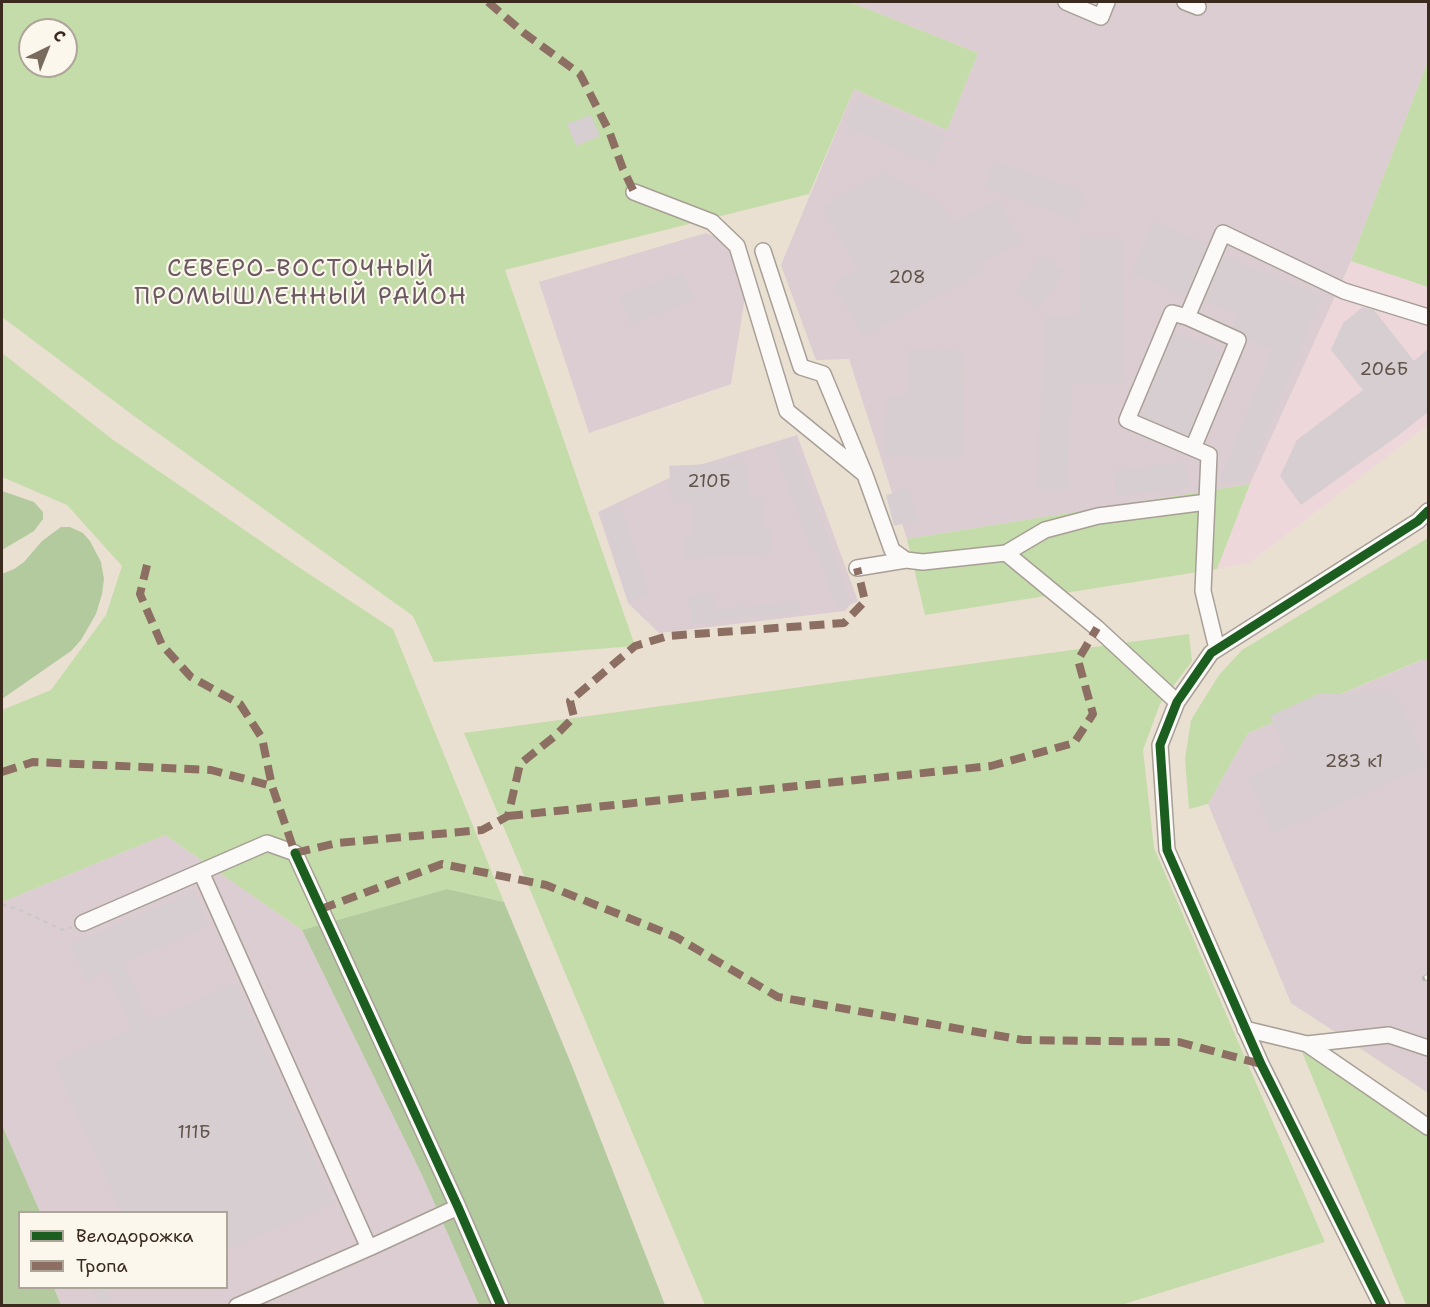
<!DOCTYPE html>
<meta charset="utf-8">
<style>
body{margin:0}
#map{position:relative;width:1430px;height:1307px;overflow:hidden;background:#eae0d2;font-family:"Shantell Sans",sans-serif}
canvas{display:block}
.frame{position:absolute;inset:0;border:3px solid #3b2a1e;pointer-events:none}
.legend{position:absolute;left:18px;top:1211px;width:210px;height:78px;box-sizing:border-box;background:#fbf7ec;border:2px solid #aea59a;margin:0;padding:8px 10px;list-style:none;font-size:18px;color:#3b2a1e}
.legend li{display:flex;align-items:center;gap:12px;height:30px}
.legend b{width:30px;border:2px solid #aea59a}
.north{position:absolute;left:18px;top:18px;width:60px;height:60px;box-sizing:border-box;background:#fbf7ec;border:2px solid #aea59a;border-radius:50%;rotate:43deg;font-size:16px;font-weight:700;line-height:24px;text-align:center;color:#3b2a1e}
.north::after{content:'';display:block;margin:auto;width:21px;height:27px;background:#786a5d;clip-path:polygon(50% 0,100% 100%,50% 72%,0 100%)}
</style>
<div id="map">
<canvas width="1430" height="1307"></canvas>
<div class="frame"></div>
<ul class="legend">
<li><b style="height:8px;background:#1b5e20"></b>Велодорожка</li>
<li><b style="height:8px;background:#8d6e63"></b>Тропа</li>
</ul>
<div class="north">С</div>
</div>
<script>
const ctx = document.querySelector('canvas').getContext('2d');
ctx.lineJoin = 'round';
function fillPath(path, color) { ctx.fillStyle = color; ctx.fill(path, 'evenodd'); }
const poly = rows => new Path2D(rows.map(r => 'M' + r).join(''));
function stroke(path, color, width, dash) { ctx.strokeStyle = color; ctx.lineWidth = width; ctx.lineCap = dash ? 'butt' : 'round'; ctx.setLineDash(dash || []); ctx.stroke(path); }
function write(font, color, halo, rows, align = 'center') {
  ctx.font = font + ' "Shantell Sans",sans-serif'; ctx.lineWidth = 4.5; ctx.setLineDash([]); ctx.textBaseline = 'middle'; ctx.strokeStyle = halo; ctx.fillStyle = color; for (const [text, x, y, turn = 0] of rows) {
    ctx.save(); ctx.translate(x, y); ctx.rotate((+turn || 0) * Math.PI / 180); ctx.textAlign = isNaN(turn) ? turn : align; if (halo) ctx.strokeText(text, 0, 0); ctx.fillText(text, 0, 0); ctx.restore();
  }
}
const built = poly([
 [1351,261,1428,287,1428,425,1251,562,1217,569,1250,484]
]);
const industrial = poly([
 [850,2,1428,2,1428,61,1351,261,1250,484,907,539,849,359,816,360,781,265,854,89,947,130,978,53],
 [706,233,729,242,746,291,731,384,589,433,539,282],
 [797,435,858,601,850,605,845,611,659,633,628,603,598,512,690,468],
 [1422,660,1428,660,1428,1093,1291,1003,1208,804,1248,733],
 [165,835,302,930,422,1175,479,1305,61,1305,54,1288,226,1288,226,1212,40,1212,2,1125,2,902]
]);
const green = poly([
 [2,2,850,2,978,53,947,130,854,89,809,194,505,270,635,646,434,662,413,616,134,416,2,317],
 [30,30,66,30,66,66,30,66],
 [1428,61,1428,287,1351,261],
 [2,353,112,439,297,566,393,629,504,902,447,889,302,930,165,835,2,902,2,710,51,690,106,615,122,566,67,505,2,477],
 [1250,484,1217,569,925,615,907,539],
 [1428,538,1428,660,1421,660,1248,733,1208,804,1189,809,1185,759,1191,720,1219,675,1242,650],
 [1189,634,1192,661,1160,704,1143,750,1154,848,1325,1242,1121,1305,705,1305,464,733],
 [1302,1052,1428,1130,1428,1305,1406,1305]
]);
const forest = poly([
 [2,491,34,502,43,512,43,519,34,531,2,550],
 [61,527,70,527,83,533,90,541,101,562,104,579,102,594,96,614,81,640,71,651,2,699,2,574,14,569,24,562,42,541],
 [447,889,504,902,572,1066,665,1305,479,1305,422,1175,302,930],
 [2,1125,40,1212,20,1212,20,1288,54,1288,61,1305,2,1305]
]);
const building = poly([
 [859,97,945,135,932,164,846,126],
 [591,115,600,136,576,146,567,124],
 [994,161,1085,193,1075,219,985,187],
 [885,173,941,204,952,224,998,200,1020,242,975,265,979,273,863,336,834,283,858,270,823,206],
 [1153,222,1208,244,1186,295,1132,273],
 [1080,238,1122,238,1123,383,1072,384,1067,489,1037,488,1045,316,1080,318],
 [1042,256,1064,271,1039,307,1017,291],
 [1223,257,1321,296,1246,482,1220,481,1273,349,1247,338,1242,331,1233,327,1238,314,1205,301],
 [683,273,694,300,630,324,620,296],
 [1363,307,1374,310,1414,361,1428,349,1428,412,1399,435,1301,505,1280,476,1297,440,1363,390,1331,350,1343,323],
 [1174,333,1220,350,1188,435,1141,415],
 [908,349,963,350,962,457,886,456,887,396,908,396],
 [792,441,830,544,850,605,837,609,817,548,812,550,774,447],
 [747,462,749,499,761,498,762,529,770,528,771,554,684,558,683,536,692,536,692,501,672,503,669,466],
 [1185,462,1188,487,1117,496,1114,471],
 [909,489,917,520,894,526,886,495],
 [620,506,649,595,629,601,601,512],
 [714,593,715,609,799,601,800,612,691,624,688,596],
 [1318,694,1395,694,1427,765,1273,833,1248,777,1289,759,1270,716],
 [193,891,208,926,123,963,149,1022,236,983,333,1203,226,1250,226,1212,122,1212,55,1063,132,1029,107,970,86,979,71,945],
 [92,1287,107,1287,112,1300,100,1305]
]);
const path = poly([
 [2,904,22,911,63,930,72,927]
]);
const minor = poly([
 [1066,2,1101,17,1107,2],
 [1185,2,1198,7],
 [634,192,712,222,737,246,787,411,863,473],
 [763,251,801,367,823,374,865,475,892,550,906,560,923,562,1006,553,1097,628,1177,702],
 [1187,317,1238,340,1193,448],
 [1006,553,1045,530,1098,516,1207,502],
 [857,568,906,560],
 [1217,649,1203,591,1209,455,1127,420,1172,313,1187,317,1223,233,1344,291,1428,317],
 [201,872,369,1248,458,1207],
 [83,923,267,843,295,853,458,1207,501,1306],
 [1245,1029,1307,1044,1389,1035,1428,1048],
 [1307,1044,1428,1127],
 [237,1306,369,1248],
 [1382,1306,1261,1064,1167,850,1160,745,1177,702,1211,653,1418,521,1428,511]
]);
const rail = poly([
 [1425,978,1428,977]
]);
const quiet = poly([
 [488,2,524,33,580,74,609,131,623,169,634,192],
 [147,565,140,594,162,645,191,677,240,704,262,738,272,786],
 [2,772,33,762,211,770,272,786,295,853,337,843,482,830,508,816,520,764,555,736,574,717,570,701,635,646,668,636,844,623,865,601,857,568],
 [508,816,991,766,1074,743,1093,714,1078,660,1097,628],
 [321,909,442,864,546,885,676,937,778,997,1023,1040,1179,1042,1261,1064]
]);
const cycleway = poly([
 [295,853,458,1207,501,1306],
 [1382,1306,1261,1064,1167,850,1160,745,1177,702,1211,653,1418,521,1428,511]
]);
const numberNames = [
 ["208",907,278],
 ["206Б",1384,370],
 ["210Б",709,482],
 ["283 к1",1354,762],
 ["111Б",194,1133]
];
const quarterNames = [
 ["СЕВЕРО-ВОСТОЧНЫЙ",301,270],
 ["ПРОМЫШЛЕННЫЙ РАЙОН",301,298]
];
fillPath(built, '#eed7db');
fillPath(industrial, '#dbcdd1');
fillPath(green, '#c4dca9');
fillPath(forest, '#b2ca9e');
fillPath(building, '#d6ced0');
stroke(minor, '#a79f96', 18);
stroke(path, '#cbc8c4', 2, [4.5, 4.5]);
stroke(minor, '#fcfaf8', 15);
stroke(rail, '#b6b3af', 6);
stroke(rail, '#fbf7ec', 4, [11]);
stroke(quiet, '#8d6e63', 8, [15, 8]);
stroke(cycleway, '#1b5e20', 9);
write('18px', '#62534a', null, numberNames);
ctx.letterSpacing = '1.5px';
write('24px', '#6b5961', '#fbf7ec', quarterNames);
ctx.letterSpacing = '0px';
</script>
